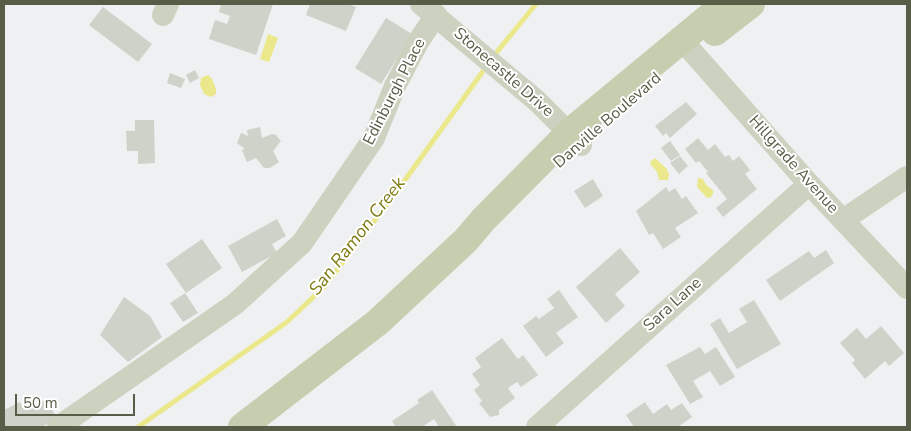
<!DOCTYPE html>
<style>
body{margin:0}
#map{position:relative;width:911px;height:431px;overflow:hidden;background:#eff0f2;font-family:"Nunito Sans",sans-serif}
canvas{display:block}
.frame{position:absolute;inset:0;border:5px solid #585d47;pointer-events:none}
.scale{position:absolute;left:15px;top:394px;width:120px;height:22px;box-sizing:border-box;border:2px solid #585d47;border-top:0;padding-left:6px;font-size:15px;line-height:18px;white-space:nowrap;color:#585d47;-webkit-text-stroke:4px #fff;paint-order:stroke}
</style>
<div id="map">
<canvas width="911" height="431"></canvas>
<div class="frame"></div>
<div class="scale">50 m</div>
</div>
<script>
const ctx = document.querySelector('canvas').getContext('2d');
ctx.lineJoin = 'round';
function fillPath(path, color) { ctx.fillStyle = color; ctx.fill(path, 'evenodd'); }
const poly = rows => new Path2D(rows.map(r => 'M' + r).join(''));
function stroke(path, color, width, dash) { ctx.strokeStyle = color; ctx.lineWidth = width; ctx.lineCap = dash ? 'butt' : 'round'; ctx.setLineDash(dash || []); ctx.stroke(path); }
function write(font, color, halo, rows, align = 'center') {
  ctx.font = font + ' "Nunito Sans",sans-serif'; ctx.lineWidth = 4; ctx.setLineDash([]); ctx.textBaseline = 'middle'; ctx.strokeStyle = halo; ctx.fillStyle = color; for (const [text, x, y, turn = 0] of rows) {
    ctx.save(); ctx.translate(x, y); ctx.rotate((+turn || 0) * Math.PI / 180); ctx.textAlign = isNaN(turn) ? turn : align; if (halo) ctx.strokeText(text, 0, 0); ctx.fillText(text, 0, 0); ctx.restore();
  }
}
const water = poly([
 [268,34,278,38,269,62,260,59],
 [208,75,212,79,216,89,216,94,211,97,204,94,200,85,201,78],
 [655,158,666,168,669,174,668,180,659,180,657,172,651,165,650,162],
 [698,178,703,179,707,186,713,190,713,194,710,198,706,197,697,187]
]);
const stream = poly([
 [492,58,536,4],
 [138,427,287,322,324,287,400,187,486,67]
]);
const building = poly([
 [221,4,273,4,256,55,209,39,215,20,227,24,230,16,219,12],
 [310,4,348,4,356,7,346,31,306,15],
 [103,7,152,44,138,62,89,25],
 [386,18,412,34,381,84,355,68],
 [195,70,199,78,190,83,186,75],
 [170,73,185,79,181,88,167,83],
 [686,102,697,114,670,138,666,133,663,136,655,126],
 [135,120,154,120,155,163,138,164,138,151,127,151,126,131,135,131],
 [260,127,262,138,272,134,276,135,281,141,273,151,279,162,270,168,264,168,256,158,247,162,242,150,245,149,237,143,241,133,248,136,247,130],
 [698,138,708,150,715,144,725,157,729,155,733,161,739,156,750,170,745,174,757,189,723,217,716,208,727,199,706,173,708,172,699,161,696,163,685,149],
 [670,141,680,155,671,161,661,148],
 [680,156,688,166,679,174,670,163],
 [593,179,603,196,585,208,574,191],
 [666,187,669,192,675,188,682,199,686,196,698,213,675,228,681,237,663,249,653,233,649,235,636,211],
 [277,219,286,236,272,244,277,253,242,272,228,246],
 [202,239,222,268,186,293,166,264],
 [620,248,640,272,615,294,625,306,606,323,576,287],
 [826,250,834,263,780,301,766,280,809,251,814,258],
 [559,290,578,317,556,333,564,343,546,357,523,326,536,316,539,319,554,308,547,299],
 [185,293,198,313,183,322,170,303],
 [124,297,150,316,162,337,128,362,100,335],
 [754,300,781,344,737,369,710,324,720,318,729,333,747,322,739,309],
 [881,326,904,353,889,366,885,361,865,379,852,363,855,360,840,343,857,328,866,339],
 [502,338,518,359,523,355,538,375,521,387,517,382,508,388,515,398,499,410,499,415,490,417,479,403,482,401,474,390,480,385,472,374,481,367,475,358],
 [700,347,705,354,716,347,735,377,720,386,710,371,693,381,703,397,690,404,666,365],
 [432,390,457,427,439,427,434,419,422,427,396,427,392,421,419,403,417,400],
 [47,399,57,419,41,427,4,427,4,410,20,402,24,410],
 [645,402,653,414,667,404,671,410,682,403,692,417,678,427,634,427,626,415]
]);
const minor = poly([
 [421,4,537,101,581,145],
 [163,15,168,4],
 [681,39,809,184,907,288],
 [843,220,907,177],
 [58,427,235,304,302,243,374,138,395,86,418,42,436,15],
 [537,427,809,184]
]);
const major = poly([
 [715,32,751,4],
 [242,427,378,322,466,240,483,220,570,132,725,4]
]);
const streetNames = [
 ["Stonecastle Drive",503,73,41],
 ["Edinburgh Place",395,92,-63],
 ["Danville Boulevard",608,121,-41],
 ["Hillgrade Avenue",793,165,48],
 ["Sara Lane",673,305,-42]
];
const waterNames = [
 ["San Ramon Creek",358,237,-52]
];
fillPath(water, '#ebe88c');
stroke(stream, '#ebe88c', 5);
fillPath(building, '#cfd2c9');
stroke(minor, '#cdd1c0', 22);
stroke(major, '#c6ceaf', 28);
write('16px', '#585d47', '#fff', streetNames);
write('italic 18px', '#7c790e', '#fff', waterNames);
</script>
